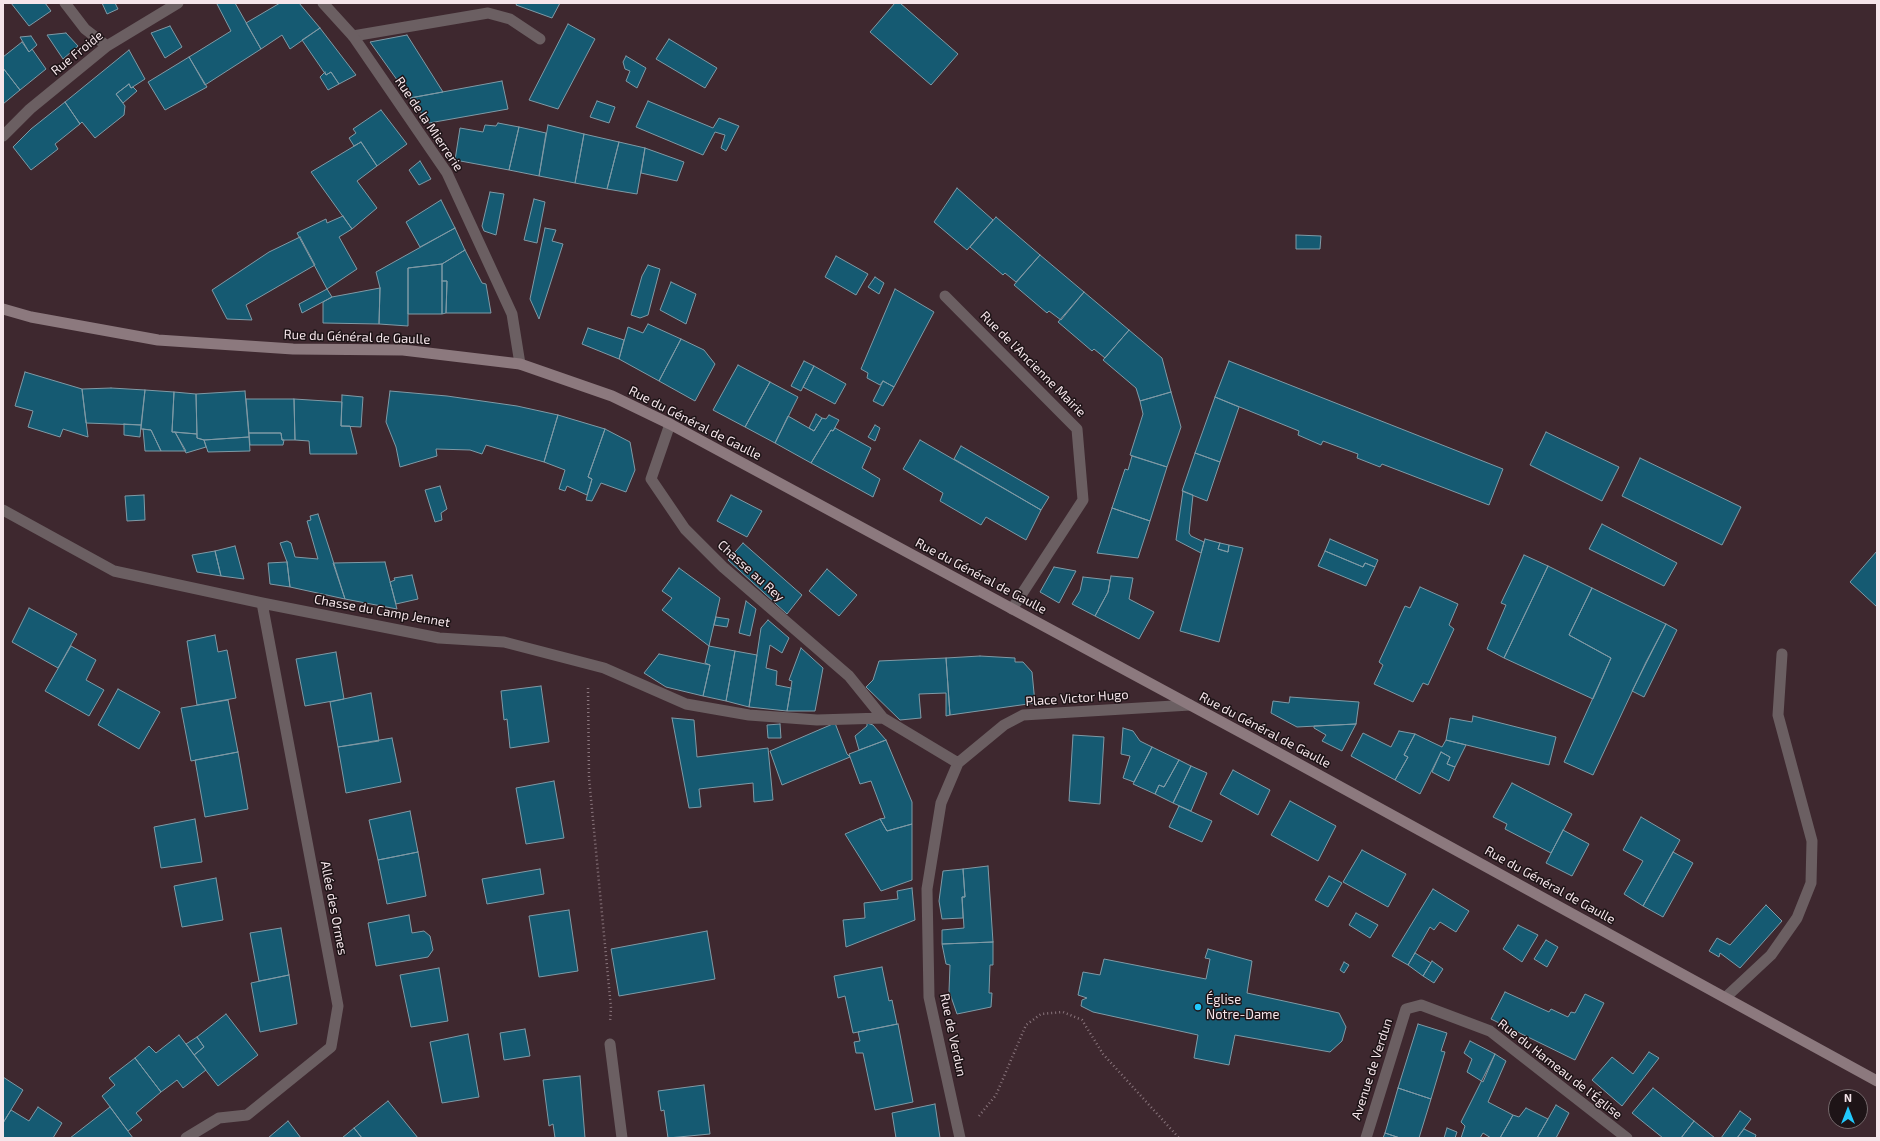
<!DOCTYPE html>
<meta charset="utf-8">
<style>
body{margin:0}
#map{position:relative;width:1880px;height:1141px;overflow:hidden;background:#3e282f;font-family:"Exo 2",sans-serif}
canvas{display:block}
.frame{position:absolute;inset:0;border:4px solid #f5e5ea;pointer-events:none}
.north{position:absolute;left:1828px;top:1089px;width:40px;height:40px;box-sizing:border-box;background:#1e1417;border:1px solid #74686b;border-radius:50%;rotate:0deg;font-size:11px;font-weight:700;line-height:16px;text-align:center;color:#f5e5ea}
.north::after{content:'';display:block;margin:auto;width:14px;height:18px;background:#21c9fd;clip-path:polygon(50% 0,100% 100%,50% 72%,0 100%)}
</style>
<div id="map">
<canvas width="1880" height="1141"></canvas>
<div class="frame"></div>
<div class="north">N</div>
</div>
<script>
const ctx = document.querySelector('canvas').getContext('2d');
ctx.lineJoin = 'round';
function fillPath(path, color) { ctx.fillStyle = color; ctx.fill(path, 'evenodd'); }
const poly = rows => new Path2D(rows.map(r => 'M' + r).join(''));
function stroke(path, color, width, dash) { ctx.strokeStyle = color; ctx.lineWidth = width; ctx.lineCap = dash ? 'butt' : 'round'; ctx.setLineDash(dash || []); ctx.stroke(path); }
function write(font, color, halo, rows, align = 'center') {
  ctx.font = font + ' "Exo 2",sans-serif'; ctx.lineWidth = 3; ctx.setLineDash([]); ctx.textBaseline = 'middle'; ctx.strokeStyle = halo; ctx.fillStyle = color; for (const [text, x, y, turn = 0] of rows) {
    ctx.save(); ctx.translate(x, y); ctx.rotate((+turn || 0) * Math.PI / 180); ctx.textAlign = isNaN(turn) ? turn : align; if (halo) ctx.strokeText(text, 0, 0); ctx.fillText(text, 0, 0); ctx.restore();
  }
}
const building = poly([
 [11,3,45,3,51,11,29,26,11,3],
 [102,3,115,3,118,9,107,14,102,3],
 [218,3,235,3,261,49,205,85,189,57,231,31,217,4,218,3],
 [280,3,299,3,320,28,290,49,282,35,261,49,246,23,280,3],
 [517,3,560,3,552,18,516,5,517,3],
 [895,3,900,3,958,54,931,85,870,32,895,3],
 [568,24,595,39,558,109,529,100,568,24],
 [170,26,182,47,165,58,151,33,170,26],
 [320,28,356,75,339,84,331,72,326,75,302,40,320,28],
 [66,33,78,46,63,59,47,35,66,33],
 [407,35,443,92,410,98,370,42,407,35],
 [31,36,37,45,29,52,20,37,31,36],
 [669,39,717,68,705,88,656,59,669,39],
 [22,42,29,52,32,49,46,69,20,90,3,68,3,57,22,42],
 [129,50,145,79,131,88,129,84,116,94,125,106,124,115,95,138,82,122,80,124,65,102,129,50],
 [626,56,646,68,637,88,626,81,630,71,625,69,623,62,626,56],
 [189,57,207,87,165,110,148,82,189,57],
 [3,68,20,90,3,104,3,68],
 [325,72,326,75,331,72,339,84,328,90,320,77,325,72],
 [502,81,508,109,429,123,410,98,502,81],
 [129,84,131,88,133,87,137,91,123,103,116,94,129,84],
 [597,101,615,107,609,123,590,117,597,101],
 [648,101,713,128,719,118,739,126,726,151,721,148,725,135,715,132,703,155,636,127,648,101],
 [65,102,80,124,55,144,58,149,31,170,13,147,31,129,65,102],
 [381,110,407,144,377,166,361,142,354,146,349,138,356,133,353,129,381,110],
 [498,123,519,127,509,170,455,160,460,128,483,132,485,125,496,126,498,123],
 [548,125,584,134,575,183,539,176,548,125],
 [519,127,546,133,539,176,509,170,519,127],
 [584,134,619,142,607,189,575,183,584,134],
 [361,142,377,166,357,181,377,208,352,229,311,172,361,142],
 [619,142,645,148,637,194,607,189,619,142],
 [645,148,684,162,677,181,641,173,645,148],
 [420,161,431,179,419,185,409,170,420,161],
 [957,188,993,220,967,250,934,222,957,188],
 [490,192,504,194,496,235,484,231,482,226,490,192],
 [534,199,545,202,537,243,524,240,534,199],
 [441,200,455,228,420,247,406,222,441,200],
 [343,216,352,229,339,237,357,269,327,289,297,233,326,219,327,223,343,216],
 [996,217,1040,255,1016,282,1005,273,1003,275,970,247,996,217],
 [455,228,465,250,442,264,408,268,408,326,379,324,380,288,376,272,455,228],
 [545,228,556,230,552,241,563,244,539,319,530,299,545,228],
 [1296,235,1321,236,1320,249,1296,249,1296,235],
 [300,237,315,265,246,305,252,320,227,319,212,290,269,252,300,237],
 [465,250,482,283,486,284,491,313,446,313,447,281,442,281,442,264,465,250],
 [1040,255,1084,292,1061,320,1049,311,1047,313,1014,285,1040,255],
 [836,256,868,274,856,295,825,277,836,256],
 [442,264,442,314,408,314,408,268,442,264],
 [648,265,660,269,648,315,640,318,631,315,642,276,648,265],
 [875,277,884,283,879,294,868,287,875,277],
 [442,281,447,281,446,313,442,314,442,281],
 [671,282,696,294,686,324,660,310,671,282],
 [380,288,379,324,323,323,323,302,332,297,380,288],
 [327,289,332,297,302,313,299,304,327,289],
 [895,289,934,312,894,387,883,381,880,385,867,378,868,373,861,369,895,289],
 [1084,292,1129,330,1105,358,1094,349,1092,351,1058,322,1084,292],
 [648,324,681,339,659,381,619,359,628,327,643,333,648,324],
 [588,328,624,340,619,359,582,344,588,328],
 [1129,330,1162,358,1171,392,1140,401,1136,388,1103,360,1129,330],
 [681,339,704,350,715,364,695,401,659,381,681,339],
 [804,361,814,366,801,391,791,386,804,361],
 [1229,361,1503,469,1489,505,1382,464,1380,467,1357,458,1358,454,1323,441,1321,445,1298,435,1299,431,1215,397,1229,361],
 [738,365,770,382,745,427,713,410,738,365],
 [814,366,846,384,835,404,803,387,814,366],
 [25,372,82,389,88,437,63,429,60,437,28,427,33,411,15,406,25,372],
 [883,381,894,387,883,406,873,401,883,381],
 [770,382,798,397,775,443,745,427,770,382],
 [111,388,145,390,141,425,86,423,82,389,111,388],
 [145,390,174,392,172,432,175,432,186,451,161,451,151,430,141,429,145,390],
 [245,391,249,437,204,440,197,438,196,394,245,391],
 [390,391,447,396,517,406,558,415,544,462,486,445,482,454,470,450,436,449,437,456,400,467,396,447,386,422,390,391],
 [174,392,196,394,197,434,172,432,174,392],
 [1171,392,1181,427,1167,467,1130,455,1143,414,1140,401,1171,392],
 [342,395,363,397,361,427,341,426,342,395],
 [1215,397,1239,407,1220,462,1195,453,1215,397],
 [246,399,294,399,295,440,282,440,281,433,249,433,246,399],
 [294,399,342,402,341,426,350,426,357,454,310,454,309,441,295,440,294,399],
 [816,414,822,418,814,431,809,428,816,414],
 [558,415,605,429,588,477,592,479,587,495,567,486,565,491,559,489,565,470,544,462,558,415],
 [829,415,839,420,833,431,831,430,811,463,775,443,788,416,814,431,822,418,826,419,829,415],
 [124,424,141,425,140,437,124,435,124,424],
 [875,425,880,428,875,441,868,437,875,425],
 [835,428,871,448,862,468,880,479,873,497,811,463,831,430,833,431,835,428],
 [143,429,151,430,161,451,145,451,143,429],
 [605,429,630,442,635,470,626,492,601,483,592,501,586,500,592,479,588,477,605,429],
 [175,432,197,434,197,438,204,440,206,447,186,453,175,432],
 [1546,432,1619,467,1602,501,1530,465,1546,432],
 [249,433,281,433,282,440,284,440,283,445,250,445,249,433],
 [249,437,250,451,208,452,204,440,249,437],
 [920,440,1041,510,1026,540,986,517,981,525,940,501,943,493,903,469,920,440],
 [961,446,1049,497,1041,510,954,459,961,446],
 [1195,453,1220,462,1207,501,1182,491,1195,453],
 [1132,456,1167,467,1150,521,1112,508,1125,469,1128,470,1132,456],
 [1640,458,1741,507,1722,545,1622,496,1640,458],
 [440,486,447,509,441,513,442,520,435,522,425,490,440,486],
 [1183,491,1193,495,1189,533,1191,536,1204,542,1201,553,1176,540,1183,491],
 [144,495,145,520,127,521,125,496,144,495],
 [731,495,762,511,747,537,717,521,731,495],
 [1112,508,1150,521,1138,558,1097,553,1112,508],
 [318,514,330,551,345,599,290,587,287,562,280,543,287,541,291,543,295,557,318,559,307,521,311,520,310,516,318,514],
 [1602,524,1677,563,1664,586,1589,549,1602,524],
 [1205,539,1220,543,1218,549,1228,552,1229,545,1243,548,1219,642,1180,631,1205,539],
 [1330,539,1378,560,1375,567,1365,563,1363,567,1325,551,1330,539],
 [743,543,802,595,787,614,728,560,743,543],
 [1220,543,1229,545,1228,552,1218,549,1220,543],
 [235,546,244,579,221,576,215,551,235,546],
 [215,551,221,576,197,572,192,555,215,551],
 [1325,551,1363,567,1365,563,1375,567,1366,586,1318,566,1325,551],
 [1877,551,1877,607,1850,582,1877,551],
 [1524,555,1548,566,1504,658,1487,649,1506,605,1501,603,1524,555],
 [287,562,290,587,270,584,268,563,287,562],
 [385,562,397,609,345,599,333,563,385,562],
 [1548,566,1592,588,1569,635,1611,658,1593,699,1504,658,1548,566],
 [1054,567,1076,571,1059,603,1040,592,1054,567],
 [679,568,720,598,709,646,662,610,672,598,662,591,679,568],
 [827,569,857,595,839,616,809,591,827,569],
 [412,575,418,599,396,604,390,582,395,580,394,578,412,575],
 [1111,576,1133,578,1129,599,1154,612,1139,639,1095,616,1108,592,1111,576],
 [1083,577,1110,580,1108,592,1095,616,1072,604,1080,591,1083,577],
 [1420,587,1458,604,1449,625,1454,629,1428,685,1423,683,1413,702,1374,684,1383,665,1379,662,1405,606,1410,608,1420,587],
 [1592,588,1666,624,1646,662,1593,775,1564,762,1611,658,1569,635,1592,588],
 [746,601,756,609,750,636,739,633,746,601],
 [29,608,77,634,58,668,12,642,29,608],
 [716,617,729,619,727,627,714,625,716,617],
 [768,620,789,638,782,653,770,645,766,668,777,671,776,685,791,688,787,711,749,707,761,628,768,620],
 [1666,624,1677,630,1644,697,1632,691,1666,624],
 [215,635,218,652,227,650,236,698,197,705,187,641,215,635],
 [71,646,96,660,86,680,104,690,89,716,45,691,71,646],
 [709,646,735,651,726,701,703,696,710,665,705,663,709,646],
 [801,648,823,668,815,711,787,711,792,681,789,680,801,648],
 [735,651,757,655,749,707,726,701,735,651],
 [336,652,344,699,305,706,296,659,336,652],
 [659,654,710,665,703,696,666,687,644,673,659,654],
 [980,656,1015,658,1015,662,1023,662,1032,672,1035,703,950,715,946,658,980,656],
 [946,658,950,715,946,716,946,693,919,694,921,718,900,720,866,687,873,680,879,661,946,658],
 [541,686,549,742,510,748,507,719,504,720,501,691,541,686],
 [118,689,160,712,139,749,98,725,118,689],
 [371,693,379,741,338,747,330,702,371,693],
 [1290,697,1359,702,1356,724,1297,727,1271,713,1273,701,1289,703,1290,697],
 [228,700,238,752,191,761,181,708,228,700],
 [1473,716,1556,737,1549,765,1446,740,1450,718,1472,722,1473,716],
 [672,718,694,720,697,757,768,748,773,800,754,802,753,783,699,789,701,807,689,808,672,718],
 [835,723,847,754,850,757,782,785,770,751,835,723],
 [867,723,873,725,886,740,859,750,855,736,867,726,867,723],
 [780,724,781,738,768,738,767,725,780,724],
 [1356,724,1342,751,1322,741,1326,735,1314,728,1314,726,1356,724],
 [1123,728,1133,731,1140,741,1152,747,1134,782,1123,778,1130,756,1121,754,1123,728],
 [1399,731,1415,734,1404,755,1408,757,1395,780,1351,756,1363,733,1391,747,1399,731],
 [1415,734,1442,747,1446,740,1466,745,1455,767,1447,764,1450,757,1441,752,1420,794,1395,780,1408,757,1404,755,1415,734],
 [1073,735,1104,737,1100,804,1069,801,1073,735],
 [392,738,401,782,346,793,338,747,392,738],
 [886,740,912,802,912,824,887,831,880,819,885,818,871,781,860,784,849,754,886,740],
 [1152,747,1179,760,1164,787,1159,785,1155,794,1133,784,1152,747],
 [238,752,248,809,205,817,195,760,238,752],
 [1441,752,1450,757,1447,764,1455,767,1449,781,1432,772,1441,752],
 [1179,760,1191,766,1173,803,1155,794,1159,785,1164,787,1179,760],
 [1191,766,1207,773,1191,811,1173,803,1191,766],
 [1233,770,1270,790,1258,815,1220,794,1233,770],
 [554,781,564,838,526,844,516,788,554,781],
 [1512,783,1572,814,1551,853,1505,829,1507,824,1493,817,1512,783],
 [1290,801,1336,826,1318,861,1271,835,1290,801],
 [1179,806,1212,821,1202,842,1169,827,1179,806],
 [410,811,418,852,378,860,369,820,410,811],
 [1641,817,1680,840,1643,906,1624,894,1643,861,1623,850,1641,817],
 [195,819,202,862,161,868,154,827,195,819],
 [880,819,887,831,912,824,912,880,881,891,845,834,880,819],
 [1563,830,1589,844,1572,876,1546,863,1563,830],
 [1362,850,1406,874,1388,907,1343,882,1362,850],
 [418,852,426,896,387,904,378,860,418,852],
 [1673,852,1693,863,1663,917,1643,906,1673,852],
 [988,866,993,942,942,944,942,930,964,928,962,897,965,897,963,869,988,866],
 [540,869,544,894,487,904,482,879,540,869],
 [963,869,965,897,962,897,963,918,942,919,939,901,943,871,963,869],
 [1329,876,1342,883,1328,907,1315,900,1329,876],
 [216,878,223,920,182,927,174,886,216,878],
 [912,888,915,920,846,947,843,920,865,918,864,903,898,899,897,891,912,888],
 [1433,889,1469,911,1456,932,1440,922,1434,930,1430,927,1408,965,1392,956,1433,889],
 [1766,905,1782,921,1740,968,1720,953,1719,957,1709,951,1717,938,1730,945,1766,905],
 [569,910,578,971,539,977,529,916,569,910],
 [1356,913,1378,925,1370,938,1349,925,1356,913],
 [409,915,412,933,424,931,430,936,433,950,428,957,376,966,368,923,409,915],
 [1518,925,1538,935,1522,962,1503,949,1518,925],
 [281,928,289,975,259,981,250,933,281,928],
 [707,931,715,979,619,996,611,949,707,931],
 [1546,940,1558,947,1547,967,1534,959,1546,940],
 [993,942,993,965,990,965,989,993,992,993,991,1007,957,1014,949,991,950,965,946,964,942,944,993,942],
 [1208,949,1252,961,1247,993,1339,1013,1346,1027,1342,1041,1330,1052,1235,1035,1229,1065,1194,1058,1198,1035,1093,1012,1081,1006,1082,1000,1087,998,1078,995,1083,972,1100,975,1104,959,1206,979,1210,959,1205,958,1208,949],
 [1415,953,1431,963,1423,976,1408,965,1415,953],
 [1432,961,1443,969,1434,983,1423,976,1432,961],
 [1344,962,1349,965,1344,973,1340,970,1344,962],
 [882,967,889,1001,892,1000,897,1024,853,1033,845,996,838,998,834,976,882,967],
 [439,968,448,1021,411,1027,400,975,439,968],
 [289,975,297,1024,260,1032,251,983,289,975],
 [1505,992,1549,1012,1551,1009,1568,1017,1571,1012,1575,1013,1585,994,1604,1003,1575,1060,1491,1019,1505,992],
 [226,1014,258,1055,218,1086,194,1055,204,1047,197,1037,226,1014],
 [898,1024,913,1102,875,1110,863,1053,856,1053,854,1042,860,1041,858,1032,898,1024],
 [1418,1024,1447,1033,1441,1051,1445,1052,1431,1099,1398,1088,1418,1024],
 [525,1029,530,1056,504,1060,500,1033,525,1029],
 [468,1034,479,1097,442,1103,430,1042,468,1034],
 [179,1035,206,1070,183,1088,177,1080,161,1092,135,1058,149,1046,156,1053,179,1035],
 [197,1037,204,1047,194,1055,186,1044,197,1037],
 [1470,1041,1495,1054,1483,1082,1467,1072,1472,1059,1464,1053,1470,1041],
 [1649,1052,1659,1058,1622,1106,1592,1080,1612,1057,1633,1074,1649,1052],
 [1495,1054,1506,1061,1488,1102,1513,1115,1500,1138,1491,1138,1483,1133,1480,1138,1461,1138,1465,1126,1461,1122,1495,1054],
 [135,1058,161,1092,136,1113,142,1120,128,1131,102,1096,115,1085,109,1078,135,1058],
 [580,1076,585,1138,555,1138,553,1124,549,1126,543,1080,580,1076],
 [3,1077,23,1090,3,1123,3,1077],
 [704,1085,710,1134,668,1138,664,1110,661,1111,658,1091,704,1085],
 [1398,1088,1431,1099,1419,1138,1400,1138,1385,1133,1398,1088],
 [1653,1088,1694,1121,1681,1138,1663,1138,1632,1113,1653,1088],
 [388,1101,418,1138,362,1138,354,1128,388,1101],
 [935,1104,940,1138,896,1138,892,1113,935,1104],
 [1556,1105,1569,1113,1556,1138,1537,1138,1556,1105],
 [38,1107,62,1123,53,1138,3,1138,3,1123,11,1110,29,1121,38,1107],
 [110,1107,133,1138,70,1138,110,1107],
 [1526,1108,1548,1119,1537,1138,1500,1138,1513,1115,1519,1117,1526,1108],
 [1740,1111,1751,1119,1737,1138,1721,1138,1740,1111],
 [288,1121,301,1138,268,1138,288,1121],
 [1694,1121,1715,1138,1681,1138,1694,1121],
 [354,1128,362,1138,342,1138,354,1128],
 [1447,1128,1457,1132,1455,1138,1444,1138,1447,1128],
 [1744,1129,1756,1135,1755,1138,1737,1138,1744,1129],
 [1385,1133,1400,1138,1383,1138,1385,1133]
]);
const path = poly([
 [588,688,589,778,611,1008,610,1022],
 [979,1116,996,1095,1026,1025,1041,1014,1063,1012,1082,1020,1103,1054,1179,1138]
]);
const service = poly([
 [353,36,488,13,510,19,540,39],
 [1726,997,1771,955,1797,918,1811,883,1812,841,1778,715,1782,654]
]);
const minor = poly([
 [65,3,85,29,107,46],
 [323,3,353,36,447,173,512,314,520,364],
 [3,136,30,109,107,46,178,3],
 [945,296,1077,429,1083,500,1012,609],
 [670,424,651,479,685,529,723,567,849,676,883,718,958,763,1004,725,1023,715,1190,705],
 [3,510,114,571,262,603,439,638,504,642,604,668,686,704,749,715,817,720,883,718],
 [958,763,941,803,927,889,929,997,960,1138],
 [610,1044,622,1138],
 [186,1138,219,1118,247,1115,331,1047,338,1006,262,603],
 [1366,1138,1406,1009,1421,1005,1490,1031,1627,1138]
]);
const secondary = poly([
 [3,309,31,317,158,340,293,349,403,350,520,364,612,396,670,424,1255,740,1877,1081]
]);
const markers = [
 [1198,1007,4,"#21c9fd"]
];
const streetNames = [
 ["Rue Froide",77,53,-39],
 ["Rue de la Mierrerie",429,124,56],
 ["Rue du Général de Gaulle",357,337,2],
 ["Rue de l'Ancienne Mairie",1033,364,45],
 ["Rue du Général de Gaulle",695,423,27],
 ["Chasse au Rey",751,571,42],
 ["Rue du Général de Gaulle",981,576,28],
 ["Chasse du Camp Jennet",382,611,10],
 ["Place Victor Hugo",1077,698,-4],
 ["Rue du Général de Gaulle",1265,730,28],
 ["Rue du Général de Gaulle",1550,885,29],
 ["Allée des Ormes",334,908,79],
 ["Rue de Verdun",953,1035,78],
 ["Avenue de Verdun",1372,1069,-72],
 ["Rue du Hameau de l'Église",1560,1069,38]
];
const poiNames = [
 ["Église",1206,1000],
 ["Notre-Dame",1206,1015]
];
fillPath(building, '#155a72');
stroke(building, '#7f9aa6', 1);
stroke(path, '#8a767d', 2.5, [1, 3]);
stroke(service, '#6b5f62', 11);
stroke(minor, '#6b5f62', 11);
stroke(secondary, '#8c797e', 11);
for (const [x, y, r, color] of markers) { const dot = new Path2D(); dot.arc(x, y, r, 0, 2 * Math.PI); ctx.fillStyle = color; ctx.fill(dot); stroke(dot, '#1e1417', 1.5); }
write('13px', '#f5e5ea', '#1e1417', streetNames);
write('13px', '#f5e5ea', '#1e1417', poiNames, 'left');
</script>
